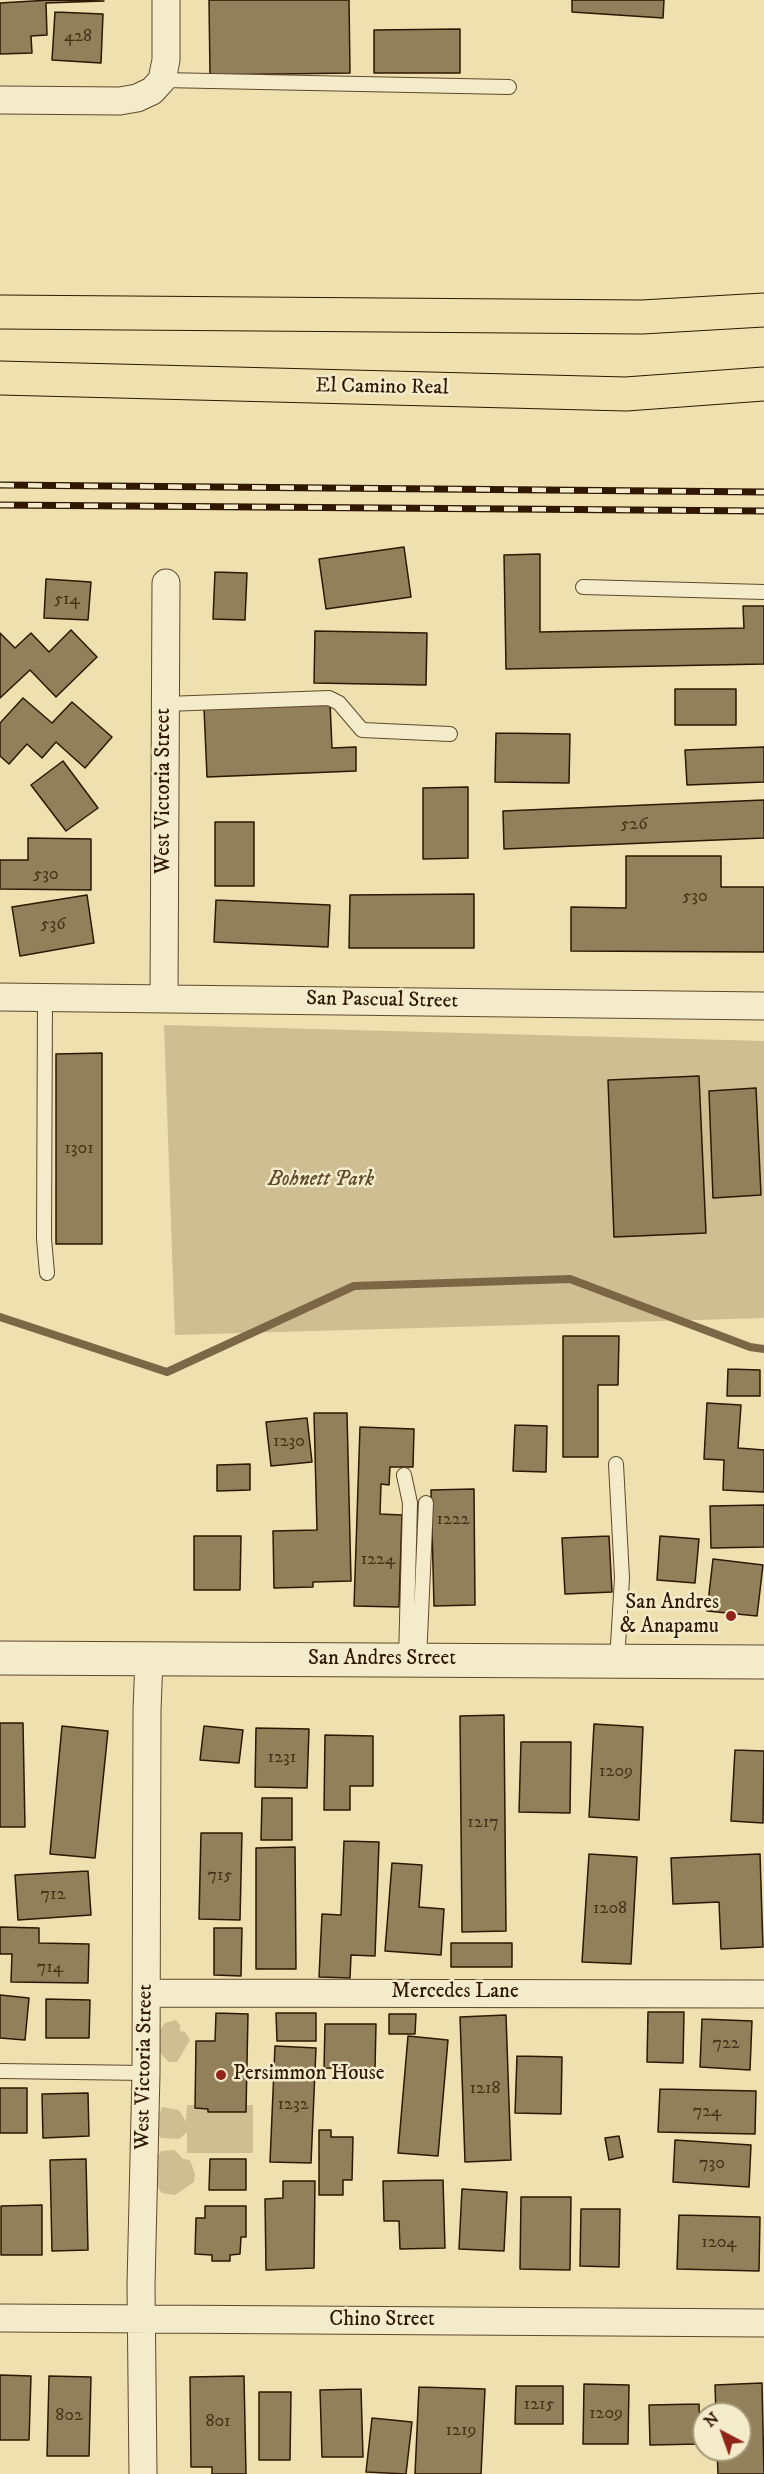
<!DOCTYPE html>
<style>
body{margin:0}
#map{position:relative;width:764px;height:2474px;overflow:hidden;background:#eee0af;font-family:"IM FELL DW Pica",serif}
canvas{display:block}
.north{position:absolute;left:692px;top:2402px;width:60px;height:60px;box-sizing:border-box;background:#f4ebcb;border:2px solid #a5967a;border-radius:50%;rotate:319deg;font-size:16px;font-weight:700;line-height:24px;text-align:center;color:#2f1700}
.north::after{content:'';display:block;margin:auto;width:21px;height:27px;background:#8f2418;clip-path:polygon(50% 0,100% 100%,50% 72%,0 100%)}
</style>
<div id="map">
<canvas width="764" height="2474"></canvas>
<div class="north">N</div>
</div>
<script>
const ctx = document.querySelector('canvas').getContext('2d');
ctx.lineJoin = 'round';
function fillPath(path, color) { ctx.fillStyle = color; ctx.fill(path, 'evenodd'); }
const poly = rows => new Path2D(rows.map(r => 'M' + r).join(''));
function stroke(path, color, width, dash) { ctx.strokeStyle = color; ctx.lineWidth = width; ctx.lineCap = dash ? 'butt' : 'round'; ctx.setLineDash(dash || []); ctx.stroke(path); }
function write(font, color, halo, rows, align = 'center') {
  ctx.font = font + ' "IM FELL DW Pica",serif'; ctx.lineWidth = 5; ctx.setLineDash([]); ctx.textBaseline = 'middle'; ctx.strokeStyle = halo; ctx.fillStyle = color; for (const [text, x, y, turn = 0] of rows) {
    ctx.save(); ctx.translate(x, y); ctx.rotate((+turn || 0) * Math.PI / 180); ctx.textAlign = isNaN(turn) ? turn : align; if (halo) ctx.strokeText(text, 0, 0); ctx.fillText(text, 0, 0); ctx.restore();
  }
}
const green = poly([
 [164,1025,764,1041,764,1318,175,1335],
 [176,2020,180,2025,180,2031,185,2032,190,2040,177,2062,169,2062,161,2054,153,2041,165,2023],
 [187,2105,253,2105,253,2153,187,2153,187,2132,179,2139,161,2138,153,2129,155,2116,160,2113,162,2107,179,2110,186,2122],
 [175,2150,183,2159,190,2160,195,2174,194,2182,175,2195,162,2193,153,2181,152,2167,161,2151]
]);
const stream = poly([
 [0,1317,167,1372,354,1286,570,1279,750,1347,764,1349]
]);
const building = poly([
 [50,0,104,1,46,3,47,35,31,36,32,53,0,54,0,3,50,0],
 [209,0,349,0,350,73,210,75,209,0],
 [572,0,664,0,663,18,572,12,572,0],
 [55,12,103,14,101,63,52,60,55,12],
 [460,29,460,73,374,73,374,30,460,29],
 [404,547,411,597,326,609,319,559,404,547],
 [540,554,540,632,744,628,743,606,764,606,764,664,506,669,504,555,540,554],
 [215,572,247,573,245,620,213,619,215,572],
 [46,579,91,582,88,620,44,618,46,579],
 [71,630,97,657,56,697,30,670,0,698,0,633,15,648,31,633,49,652,71,630],
 [315,631,427,633,426,685,314,683,315,631],
 [675,689,736,689,736,725,675,725,675,689],
 [23,698,52,723,72,702,112,737,85,768,56,742,42,758,27,744,9,764,0,756,0,723,23,698],
 [330,703,332,748,356,747,356,771,207,777,204,708,330,703],
 [496,733,570,734,569,783,495,782,496,733],
 [764,747,764,782,687,785,685,750,764,747],
 [63,761,98,808,66,831,31,785,63,761],
 [468,787,468,858,423,859,423,788,468,787],
 [764,800,764,838,504,849,503,811,764,800],
 [215,822,254,822,254,886,215,886,215,822],
 [28,838,91,839,91,890,0,889,0,860,28,860,28,838],
 [626,856,721,856,721,887,764,887,764,952,571,951,571,907,626,908,626,856],
 [474,894,474,948,349,948,350,895,474,894],
 [87,895,94,943,20,956,12,907,87,895],
 [216,900,330,905,328,947,214,942,216,900],
 [102,1053,102,1244,56,1244,56,1054,102,1053],
 [699,1076,706,1233,614,1237,608,1080,699,1076],
 [756,1088,761,1195,713,1198,709,1091,756,1088],
 [563,1336,619,1336,618,1385,598,1385,598,1457,563,1457,563,1336],
 [728,1369,760,1370,760,1396,727,1396,728,1369],
 [707,1403,741,1405,738,1448,764,1450,764,1492,723,1490,724,1460,704,1459,707,1403],
 [314,1413,347,1413,351,1581,313,1582,313,1587,274,1588,273,1531,317,1530,314,1413],
 [307,1418,312,1462,271,1466,266,1422,307,1418],
 [515,1425,547,1426,546,1472,513,1471,515,1425],
 [360,1427,414,1429,413,1467,390,1467,389,1485,381,1484,380,1514,402,1515,399,1607,354,1606,360,1427],
 [250,1464,250,1490,217,1491,217,1465,250,1464],
 [474,1489,475,1605,434,1606,431,1490,474,1489],
 [764,1505,764,1547,711,1548,710,1506,764,1505],
 [194,1536,241,1536,240,1590,194,1590,194,1536],
 [609,1536,612,1592,565,1594,562,1538,609,1536],
 [660,1536,699,1539,695,1583,657,1580,660,1536],
 [713,1559,763,1565,757,1616,707,1611,713,1559],
 [504,1715,506,1931,462,1932,460,1716,504,1715],
 [0,1723,23,1723,25,1827,0,1827,0,1723],
 [594,1724,643,1727,639,1820,589,1817,594,1724],
 [62,1726,108,1731,95,1858,50,1854,62,1726],
 [204,1726,243,1730,239,1763,200,1760,204,1726],
 [256,1728,309,1729,307,1788,255,1787,256,1728],
 [325,1735,373,1736,373,1786,350,1786,350,1810,324,1810,325,1735],
 [521,1742,571,1742,570,1813,519,1812,521,1742],
 [735,1750,764,1751,763,1823,731,1821,735,1750],
 [262,1798,292,1798,292,1840,261,1840,262,1798],
 [201,1833,242,1833,240,1920,199,1919,201,1833],
 [344,1841,379,1842,375,1956,351,1955,350,1978,319,1977,322,1914,341,1915,344,1841],
 [295,1847,296,1969,256,1969,256,1848,295,1847],
 [589,1854,637,1857,631,1964,582,1962,589,1854],
 [760,1854,763,1947,721,1949,719,1902,673,1904,671,1858,760,1854],
 [392,1863,422,1865,419,1907,444,1909,441,1955,385,1951,392,1863],
 [88,1871,91,1915,18,1920,15,1875,88,1871],
 [0,1927,39,1928,39,1943,89,1944,88,1983,11,1982,12,1954,0,1954,0,1927],
 [214,1928,242,1928,241,1976,214,1975,214,1928],
 [451,1943,512,1943,512,1967,451,1967,451,1943],
 [0,1995,29,1998,25,2040,0,2038,0,1995],
 [46,1999,90,2000,89,2038,46,2038,46,1999],
 [648,2012,684,2012,683,2063,647,2062,648,2012],
 [216,2013,248,2014,246,2112,208,2112,208,2109,195,2108,196,2041,215,2041,216,2013],
 [276,2013,316,2013,316,2041,277,2041,276,2013],
 [389,2014,416,2014,415,2034,389,2034,389,2014],
 [506,2015,511,2160,465,2162,460,2017,506,2015],
 [702,2019,752,2021,750,2070,700,2067,702,2019],
 [325,2024,376,2024,375,2069,324,2068,325,2024],
 [408,2036,448,2040,438,2156,398,2153,408,2036],
 [275,2046,316,2048,311,2163,270,2162,275,2046],
 [517,2056,562,2057,561,2114,515,2113,517,2056],
 [0,2088,27,2088,27,2133,0,2133,0,2088],
 [660,2089,756,2091,755,2134,658,2132,660,2089],
 [88,2093,89,2136,43,2138,42,2094,88,2093],
 [319,2130,331,2130,331,2137,353,2137,352,2180,343,2180,343,2195,319,2195,319,2130],
 [619,2136,623,2157,609,2160,605,2138,619,2136],
 [675,2140,751,2145,749,2187,673,2182,675,2140],
 [86,2159,88,2250,52,2251,50,2160,86,2159],
 [210,2159,246,2159,246,2190,209,2190,210,2159],
 [443,2180,445,2248,400,2249,399,2221,384,2221,383,2181,443,2180],
 [283,2181,315,2181,314,2268,266,2270,265,2199,283,2198,283,2181],
 [462,2189,507,2192,504,2251,459,2249,462,2189],
 [521,2197,571,2197,570,2270,520,2269,521,2197],
 [42,2205,42,2255,1,2255,1,2206,42,2205],
 [205,2206,246,2206,246,2237,241,2237,240,2254,230,2255,230,2261,212,2261,212,2255,195,2254,196,2218,205,2218,205,2206],
 [581,2209,620,2209,619,2267,580,2266,581,2209],
 [679,2215,760,2217,759,2271,677,2269,679,2215],
 [0,2375,31,2376,29,2440,0,2440,0,2375],
 [49,2376,91,2377,89,2456,47,2456,49,2376],
 [244,2376,246,2474,212,2474,212,2467,191,2467,190,2377,244,2376],
 [762,2383,764,2474,718,2474,717,2450,740,2450,740,2414,716,2414,715,2385,762,2383],
 [584,2384,629,2385,628,2444,583,2444,584,2384],
 [516,2386,563,2386,563,2424,515,2424,516,2386],
 [419,2387,485,2389,481,2474,415,2474,419,2387],
 [361,2389,363,2457,322,2457,320,2390,361,2389],
 [259,2392,291,2392,290,2460,259,2460,259,2392],
 [699,2404,700,2444,650,2445,649,2405,699,2404],
 [372,2418,412,2422,406,2474,366,2472,372,2418]
]);
const service = poly([
 [162,80,509,87],
 [583,587,764,592],
 [166,704,329,698,339,703,362,730,450,734],
 [45,997,44,1239,47,1273],
 [616,1464,622,1578,617,1662],
 [404,1475,410,1503,406,1660],
 [419,1660,426,1503],
 [0,2071,146,2073]
]);
const minor = poly([
 [0,100,120,101,137,98,152,91,162,80,166,60,166,0],
 [0,997,764,1006],
 [164,999,166,583],
 [146,1993,764,1994],
 [0,2318,764,2323],
 [143,2474,141,2285,146,2073,147,1710,149,1659]
]);
const tertiary = poly([
 [0,1658,764,1662]
]);
const motorway = poly([
 [0,312,642,317,764,310],
 [0,378,626,394,764,384]
]);
const rail = poly([
 [0,485,764,492],
 [0,505,764,511]
]);
const markers = [
 [731,1616,6,"#8f2418"],
 [221,2075,6,"#8f2418"]
];
const numberNames = [
 ["428",78,37],
 ["514",67,600],
 ["526",634,825],
 ["530",46,875],
 ["530",695,897],
 ["536",53,925],
 ["1301",79,1149],
 ["1230",289,1442],
 ["1222",453,1520],
 ["1224",378,1560],
 ["1231",282,1758],
 ["1209",616,1772],
 ["1217",483,1823],
 ["715",220,1876],
 ["712",53,1895],
 ["1208",610,1909],
 ["714",50,1968],
 ["722",726,2044],
 ["1218",485,2089],
 ["1232",293,2105],
 ["724",707,2112],
 ["730",712,2164],
 ["1204",719,2243],
 ["1215",539,2405],
 ["1209",606,2414],
 ["802",69,2416],
 ["801",218,2422],
 ["1219",461,2431]
];
const streetNames = [
 ["El Camino Real",382,388,1],
 ["West Victoria Street",165,791,-90],
 ["San Pascual Street",382,1001,1],
 ["San Andres Street",382,1660],
 ["Mercedes Lane",455,1993],
 ["West Victoria Street",145,2067,-89],
 ["Chino Street",382,2321]
];
const parkNames = [
 ["Bohnett Park",321,1181]
];
const poiNames = [
 ["San Andres",719,1604],
 ["& Anapamu",719,1628],
 ["Persimmon House",233,2075,"left"]
];
fillPath(green, '#cebe91');
stroke(stream, '#7b6746', 8);
fillPath(building, '#92805b');
stroke(building, '#2f1700', 1.5);
stroke(service, '#5f492c', 16);
stroke(minor, '#5f492c', 29);
stroke(tertiary, '#5f492c', 35);
stroke(motorway, '#2f1700', 35);
stroke(service, '#f4ebcb', 14);
stroke(minor, '#f4ebcb', 27);
stroke(tertiary, '#f4ebcb', 33);
stroke(motorway, '#eee0af', 33);
stroke(rail, '#2f1700', 7);
stroke(rail, '#f4ebcb', 4.5, [14]);
for (const [x, y, r, color] of markers) { const dot = new Path2D(); dot.arc(x, y, r, 0, 2 * Math.PI); ctx.fillStyle = color; ctx.fill(dot); stroke(dot, '#f4ebcb', 2); }
write('18px', '#483117', null, numberNames);
write('21px', '#2f1700', '#f4ebcb', streetNames);
write('italic 21px', '#5f492c', '#f4ebcb', parkNames);
write('21px', '#2f1700', '#f4ebcb', poiNames, 'right');
</script>
